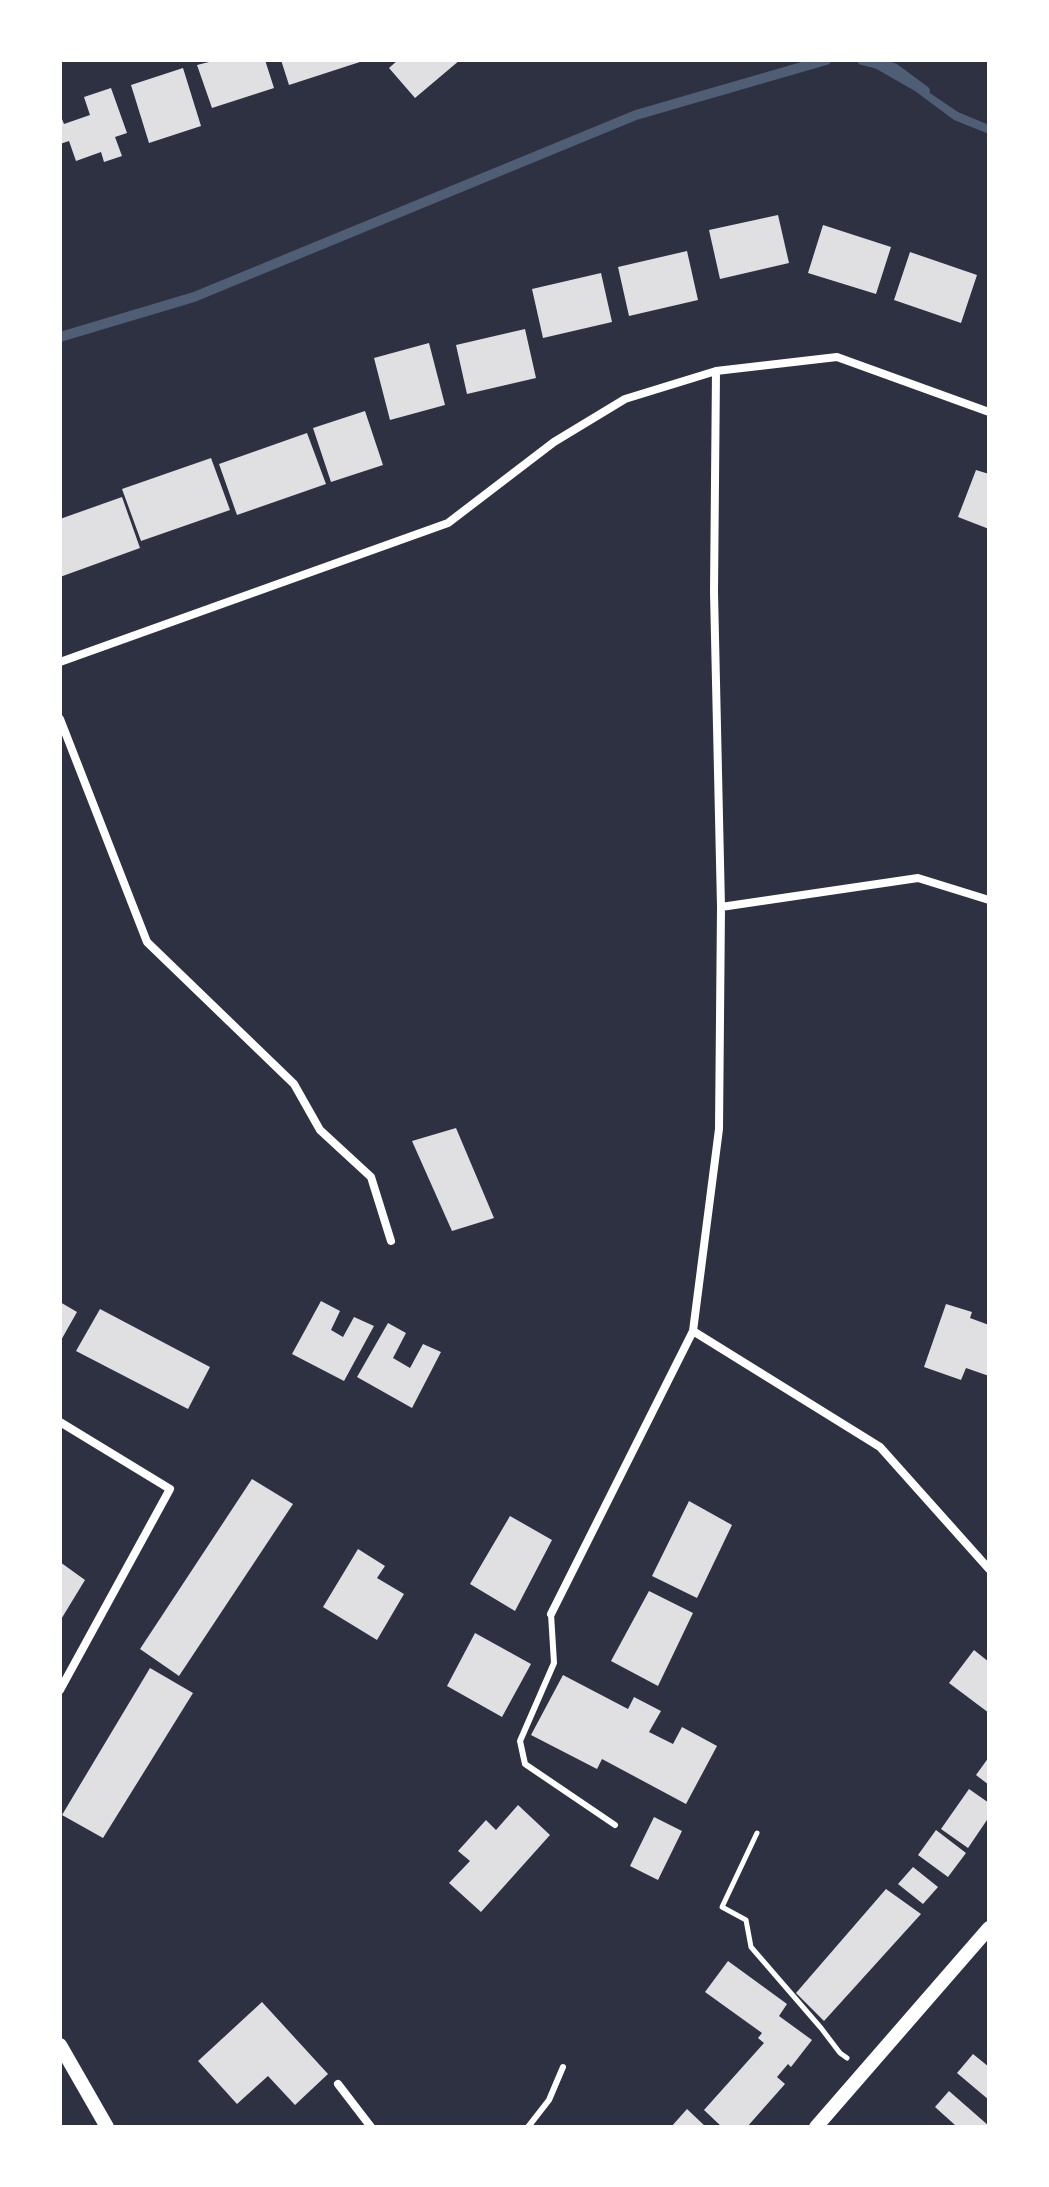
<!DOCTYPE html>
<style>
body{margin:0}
#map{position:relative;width:1049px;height:2187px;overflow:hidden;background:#2d3142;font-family:"Source Sans 3",sans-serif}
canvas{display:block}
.frame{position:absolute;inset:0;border:62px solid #fff;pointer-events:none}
</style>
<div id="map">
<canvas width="1049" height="2187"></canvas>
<div class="frame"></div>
</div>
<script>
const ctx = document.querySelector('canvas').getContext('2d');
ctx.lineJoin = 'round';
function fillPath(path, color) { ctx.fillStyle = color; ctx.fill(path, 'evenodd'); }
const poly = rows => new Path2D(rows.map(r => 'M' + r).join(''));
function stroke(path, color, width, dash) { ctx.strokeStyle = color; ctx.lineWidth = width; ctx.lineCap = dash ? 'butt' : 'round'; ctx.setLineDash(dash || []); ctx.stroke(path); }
const water = poly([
 [874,60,881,60,958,112,989,125,989,134,954,120,915,91,873,67]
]);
const stream = poly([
 [862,60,894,68,925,91],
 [60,337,194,297,636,115,826,60]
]);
const building = poly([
 [208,60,265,60,274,88,212,108,197,65,209,62],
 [281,60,363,60,363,61,289,85],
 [398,60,460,60,415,98,389,68],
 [183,68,201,126,149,143,131,85],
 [111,88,127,133,115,137,122,156,104,162,101,152,76,161,69,141,60,144,60,114,64,124,90,115,84,97],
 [778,215,789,263,720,279,709,230],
 [823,225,891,247,876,294,808,273],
 [687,251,698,300,629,316,618,267],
 [910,252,977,275,961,323,894,300],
 [601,273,612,322,543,338,532,289],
 [525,329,536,378,467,394,456,345],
 [429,343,445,405,390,420,374,358],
 [365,411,383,465,331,482,313,428],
 [307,433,326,484,237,515,219,464],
 [211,458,230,510,141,541,122,489],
 [976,470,989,474,989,529,958,517],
 [122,497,140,548,60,577,60,519],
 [456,1128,494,1218,452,1231,412,1141],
 [321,1301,340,1311,331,1330,343,1337,354,1317,374,1326,344,1381,292,1354],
 [60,1302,77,1312,60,1342],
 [946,1304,972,1312,970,1318,989,1325,989,1376,966,1368,961,1380,924,1367],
 [100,1309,210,1367,188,1409,76,1351],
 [388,1323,406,1333,393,1358,410,1368,423,1344,441,1352,412,1408,357,1377],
 [252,1479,293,1504,179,1676,140,1649],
 [689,1501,732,1525,697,1598,652,1576],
 [510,1516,552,1540,515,1611,470,1584],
 [358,1549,385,1566,377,1578,404,1594,377,1640,323,1607],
 [60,1562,85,1580,60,1621],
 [649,1591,693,1613,658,1686,611,1661],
 [475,1633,531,1664,502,1717,447,1686],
 [974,1650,989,1662,989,1713,949,1683],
 [150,1668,193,1693,103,1838,62,1815],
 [563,1675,628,1709,634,1697,661,1711,649,1732,673,1744,682,1727,717,1746,686,1804,602,1759,597,1769,531,1735],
 [989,1757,989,1785,976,1775],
 [969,1789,989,1803,989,1817,968,1848,941,1829],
 [518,1805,550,1835,481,1912,449,1883,470,1861,458,1851,486,1820,496,1830],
 [654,1817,682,1831,658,1880,630,1866],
 [936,1830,966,1853,948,1877,918,1855],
 [913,1867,938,1887,923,1904,898,1884],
 [886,1889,921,1914,824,2021,796,1993],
 [728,1961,787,2004,779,2016,812,2040,791,2067,788,2064,777,2077,785,2084,747,2127,722,2127,704,2110,764,2043,758,2038,762,2033,705,1992],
 [262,2002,328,2074,295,2105,268,2076,237,2104,198,2061],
 [973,2054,989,2067,989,2100,957,2073],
 [949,2091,989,2126,989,2127,953,2127,955,2125,935,2107],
 [687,2109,706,2127,671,2127]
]);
const path = poly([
 [757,1833,722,1907,746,1920,751,1947,821,2028,840,2053,847,2058]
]);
const service = poly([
 [551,1614,554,1663,520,1741,525,1764,615,1825],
 [528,2127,549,2100,563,2067]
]);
const minor = poly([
 [60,662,448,523,554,442,625,399,716,371,837,357,989,412],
 [60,719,147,942,294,1084,320,1130,371,1177,391,1241],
 [721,907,918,878,989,900],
 [693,1331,880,1447,989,1569],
 [60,1422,170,1489,60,1690],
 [551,1614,693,1331,719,1129,721,907,714,592,716,371],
 [338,2084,371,2127]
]);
const tertiary = poly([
 [60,2045,107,2127],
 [816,2127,989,1928]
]);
fillPath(water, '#4f5d75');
stroke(stream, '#4f5d75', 10);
fillPath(building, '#e0e0e3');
stroke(path, '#fff', 5);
stroke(service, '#fff', 6);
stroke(minor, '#fff', 8);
stroke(tertiary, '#fff', 14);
</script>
